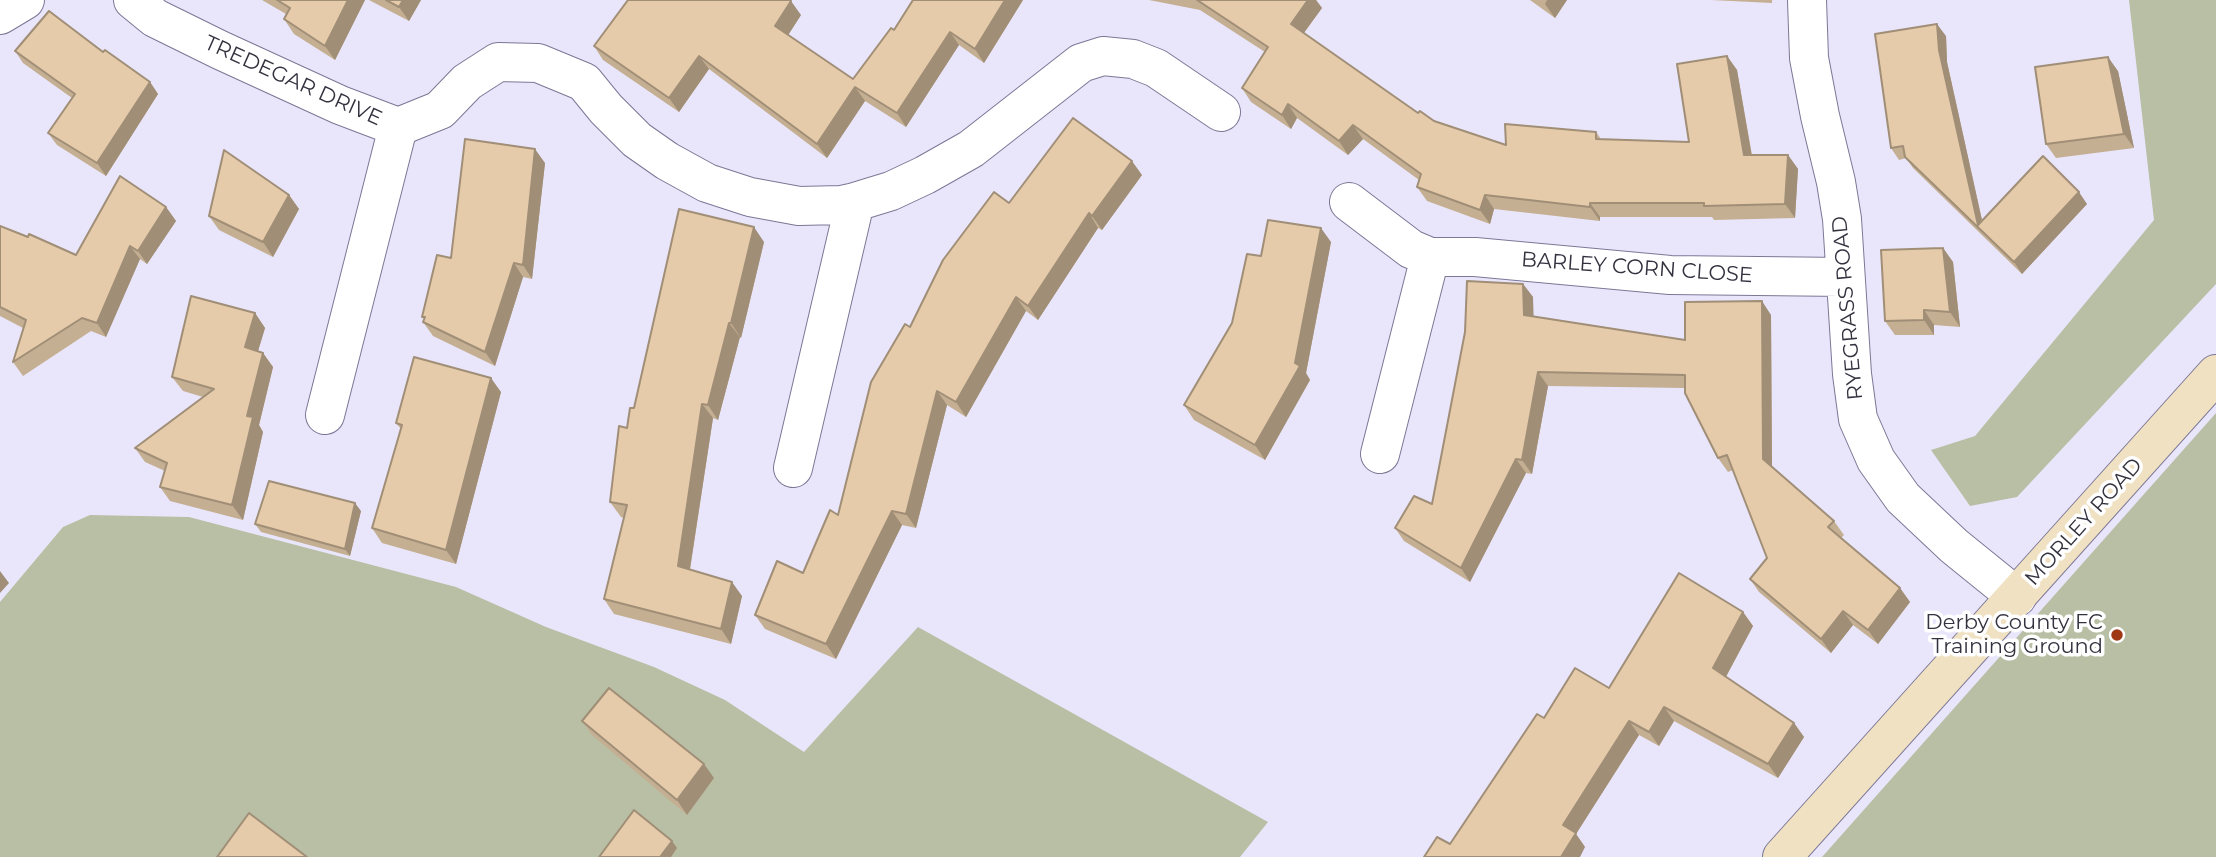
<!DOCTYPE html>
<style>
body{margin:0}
canvas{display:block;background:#e9e6fb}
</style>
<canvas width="2216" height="857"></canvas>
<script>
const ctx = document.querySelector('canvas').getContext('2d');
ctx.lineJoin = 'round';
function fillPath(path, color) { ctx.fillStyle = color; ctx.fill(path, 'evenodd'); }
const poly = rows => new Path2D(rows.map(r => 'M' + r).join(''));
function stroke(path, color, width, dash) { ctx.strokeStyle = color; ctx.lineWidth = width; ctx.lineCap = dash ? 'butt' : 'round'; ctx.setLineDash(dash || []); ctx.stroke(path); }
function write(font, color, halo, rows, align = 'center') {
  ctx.font = font + ' Montserrat,sans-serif'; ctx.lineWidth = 7; ctx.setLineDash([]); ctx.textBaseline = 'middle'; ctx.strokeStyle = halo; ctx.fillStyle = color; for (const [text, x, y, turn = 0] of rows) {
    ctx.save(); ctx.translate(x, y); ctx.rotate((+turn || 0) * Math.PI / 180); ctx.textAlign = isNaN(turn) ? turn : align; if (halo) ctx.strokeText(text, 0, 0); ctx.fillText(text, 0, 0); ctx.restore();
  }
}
const green = poly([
 [2129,0,2216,0,2216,284,2017,497,1970,506,1931,450,1975,436,2154,220],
 [2216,413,2216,857,1822,857],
 [90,515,189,517,456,587,546,627,654,667,725,700,804,752,918,627,1268,822,1240,857,0,857,0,602,63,527]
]);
const street = poly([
 [133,0,155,18,220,50,340,105,398,127,440,110,467,82,498,62,538,63,584,82,606,109,637,140,667,161,707,183,750,197,799,206,841,205,855,202,891,191,925,175,971,149,1081,63,1103,56,1133,59,1156,68,1221,112],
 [1807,0,1809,58,1820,116,1836,182,1842,219,1852,374,1858,419,1876,460,1903,498,1954,546,2017,597],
 [0,15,25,0],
 [1349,202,1411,249,1430,257,1475,257,1670,275,1845,277],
 [325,415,398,127],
 [1380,454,1430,257],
 [793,468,855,202]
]);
const secondary = poly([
 [1782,857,2216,374]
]);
const wall = poly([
 [262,0,365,0,335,60,294,34,284,19,286,14],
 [369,0,421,0,409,21],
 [1023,0,984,63,959,45,906,127,865,101,827,158,709,69,679,112,603,60,594,46,801,15,788,35,853,79,894,30],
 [1149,0,1316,0,1322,8,1304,33,1418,113,1434,121,1506,145,1596,132,1601,139,1689,142,1727,56,1737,70,1752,155,1788,155,1798,169,1795,218,1714,220,1712,217,1600,217,1600,221,1494,209,1490,224,1427,201,1417,187,1419,180,1363,139,1348,155,1297,118,1291,129,1251,102,1242,88,1265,52,1200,10],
 [1530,0,1567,0,1555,18],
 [1710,0,1772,0,1772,3,1711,0],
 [1946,36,1947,62,1982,220,2087,204,2022,274,1913,168,1906,158,1899,160,1891,148],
 [15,51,103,52,150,82,158,94,106,176,57,145,48,133,72,98,23,63],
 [2118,71,2134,148,2056,158,2046,144],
 [545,163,532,279,523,277,495,366,433,336,423,322,424,319,422,317,451,258],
 [1142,175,1102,230,1098,228,1038,320,1026,311,966,417,947,405,916,528,902,525,836,659,765,629,755,615,803,573,838,515,910,327,1009,203],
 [289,195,299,209,273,257,219,230,209,216],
 [166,207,176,221,147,264,140,259,106,337,91,331,23,376,13,362,23,328,0,316,0,226,76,255],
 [764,242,741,338,740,337,718,420,713,418,690,570,742,596,731,644,614,614,604,599,624,518,621,517,610,502,627,428,634,408],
 [1331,242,1306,373,1310,380,1265,460,1194,420,1184,405,1232,323,1261,256],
 [1943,248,1953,262,1960,327,1934,325,1934,335,1895,335,1885,321],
 [1523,284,1533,297,1533,317,1685,340,1771,315,1772,467,1834,521,1844,535,1841,538,1900,588,1910,602,1878,644,1853,625,1831,653,1759,592,1750,579,1767,558,1733,470,1728,472,1718,458,1685,388,1548,386,1532,474,1526,473,1470,582,1404,541,1395,528,1432,504],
 [255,313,265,328,258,351,263,353,273,367,259,425,263,432,243,520,170,501,160,487,165,471,145,462,135,448,203,397,183,391,172,377],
 [501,392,456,564,382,543,372,528,401,429,396,423],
 [361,511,350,556,261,532,255,524],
 [1743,612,1753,626,1726,677,1794,723,1804,737,1778,778,1674,721,1659,746,1639,735,1576,834,1585,847,1450,844,1544,718,1609,688],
 [582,721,714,778,687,815,592,735]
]);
const shadedWall = poly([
 [348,0,365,0,335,60,325,46],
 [403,0,421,0,409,21,399,7],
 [1005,0,1023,0,984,63,975,49],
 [1308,0,1316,0,1322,8,1300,38,1291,24],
 [1547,0,1567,0,1555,18,1545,4],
 [791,1,801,15,785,40,775,26],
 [1937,24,1946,36,1947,62,1985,234,1978,225,1939,50],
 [950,32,959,45,906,127,897,113],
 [699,56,709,69,679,112,669,98],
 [1727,56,1737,70,1754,169,1744,155],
 [2108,57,2118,71,2134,148,2124,134],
 [150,82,158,94,106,176,97,163],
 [855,87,865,101,827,158,817,144],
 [1288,104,1297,118,1291,129,1282,115],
 [1353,125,1363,139,1348,155,1339,141],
 [535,149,545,163,532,279,523,265],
 [1788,155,1798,169,1795,218,1785,204],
 [1132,161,1142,175,1102,230,1092,216],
 [2079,192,2087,204,2022,274,2014,262],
 [289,195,299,209,273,257,263,242],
 [1485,195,1494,209,1490,224,1480,210],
 [1590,203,1600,217,1600,221,1590,207],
 [166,207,176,221,147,264,138,251],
 [1089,213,1098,228,1038,320,1028,306],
 [754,227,764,242,741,338,731,323],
 [1321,228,1331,242,1306,373,1310,380,1265,460,1255,445,1295,363],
 [130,246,140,259,106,337,97,323],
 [1943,248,1953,262,1960,327,1950,312],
 [514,263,523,277,495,366,485,352],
 [1523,284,1533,297,1534,329,1524,315],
 [1016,297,1026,311,966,417,956,402],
 [1762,301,1771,315,1772,473,1763,459],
 [1924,310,1934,325,1934,335,1924,320],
 [255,313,265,328,255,361,245,347],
 [729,323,740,337,718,420,708,405],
 [263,353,273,367,259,425,263,432,243,520,232,505,247,416],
 [1538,372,1548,386,1532,474,1522,460],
 [491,378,501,392,456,564,446,550],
 [937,391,947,405,916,528,906,514],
 [702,404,713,418,688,581,678,566],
 [1516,459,1526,473,1470,582,1461,568],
 [355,503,361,511,350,556,345,549],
 [892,511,902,525,836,659,826,644],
 [0,571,9,583,0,593],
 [732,582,742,596,731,644,721,629],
 [1900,588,1910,602,1878,644,1868,630],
 [1843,611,1853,625,1831,653,1821,639],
 [1743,612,1753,626,1723,682,1713,668],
 [1664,707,1674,721,1659,746,1649,732],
 [1629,721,1639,735,1576,834,1585,847,1580,857,1561,857,1563,825],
 [1794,723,1804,737,1778,778,1768,764],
 [704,764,714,778,687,815,677,800],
 [672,841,677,848,671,857,660,857]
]);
const building = poly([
 [277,0,348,0,325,46,284,19,290,8,277,0],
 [386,0,403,0,399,7,386,0],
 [628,0,790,0,791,1,775,26,853,79,891,28,894,30,913,0,1005,0,975,49,950,32,897,113,855,87,817,144,699,56,669,98,594,46,628,0],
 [1197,0,1308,0,1291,24,1418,113,1420,111,1434,121,1506,145,1505,124,1596,132,1596,139,1689,142,1677,64,1727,56,1744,155,1788,155,1785,204,1704,206,1704,203,1590,203,1590,207,1485,195,1480,210,1417,187,1421,174,1353,125,1339,141,1288,104,1282,115,1242,88,1268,47,1197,0],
 [49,11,103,52,105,50,150,82,97,163,48,133,75,94,15,51,49,11],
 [1937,24,1939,50,1978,225,2043,156,2079,192,2014,262,1905,157,1903,146,1891,148,1875,34,1937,24],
 [2108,57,2124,134,2046,144,2035,67,2108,57],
 [1073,118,1132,161,1092,216,1089,213,1028,306,1016,297,956,402,937,391,906,514,892,511,826,644,755,615,777,561,803,573,830,510,838,515,871,382,905,324,910,327,943,260,994,192,1009,203,1073,118],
 [465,139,535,149,523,265,514,263,485,352,423,322,425,317,422,317,437,255,451,258,465,139],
 [224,150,289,195,263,242,209,216,224,150],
 [120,176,166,207,138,251,130,246,97,323,82,318,13,362,26,320,0,307,0,226,28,237,29,234,76,255,120,176],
 [679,209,754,227,731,323,729,323,708,405,702,404,678,566,732,582,721,629,604,599,627,505,610,502,619,426,627,428,630,408,634,408,679,209],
 [1268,220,1321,228,1295,363,1300,366,1255,445,1184,405,1232,323,1247,254,1261,256,1268,220],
 [1943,248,1950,312,1924,310,1924,320,1885,321,1881,250,1943,248],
 [1467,281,1523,284,1524,315,1685,340,1685,302,1762,301,1763,459,1834,521,1828,527,1900,588,1868,630,1843,611,1821,639,1750,579,1767,558,1727,455,1718,458,1685,393,1685,375,1538,372,1522,460,1516,459,1461,568,1395,528,1414,496,1432,504,1465,332,1467,281],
 [191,296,255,313,245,347,263,353,247,416,253,417,232,505,160,487,167,463,135,448,214,389,172,377,191,296],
 [414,357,491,378,446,550,372,528,402,425,396,423,414,357],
 [269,481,355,503,345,549,255,524,269,481],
 [1679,573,1743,612,1713,668,1794,723,1768,764,1664,707,1649,732,1629,721,1563,825,1576,833,1561,857,1424,857,1437,837,1450,844,1537,714,1544,718,1575,668,1609,688,1679,573],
 [609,688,704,764,677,800,582,721,609,688],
 [634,810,672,841,660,857,599,857,634,810],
 [249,813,307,857,217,857,249,813]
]);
const markers = [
 [2117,635,7,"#9f3814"]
];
const streetNames = [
 ["TREDEGAR DRIVE",293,81,24],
 ["BARLEY CORN CLOSE",1637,268,4],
 ["RYEGRASS ROAD",1848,308,-95],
 ["MORLEY ROAD",2084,522,-48]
];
const poiNames = [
 ["Derby County FC",2103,623],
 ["Training Ground",2103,647]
];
fillPath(green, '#b8bfa4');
stroke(street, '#7c7796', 40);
stroke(secondary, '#7c7796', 40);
stroke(street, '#fff', 38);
stroke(secondary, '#efe1c1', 38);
fillPath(wall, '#c5af92');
fillPath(shadedWall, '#a08e77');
fillPath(building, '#e5cbaa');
stroke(building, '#a08e77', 2);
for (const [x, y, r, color] of markers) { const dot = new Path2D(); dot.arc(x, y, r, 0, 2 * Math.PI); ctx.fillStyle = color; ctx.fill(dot); stroke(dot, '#fff', 2.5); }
write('21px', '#33323f', '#fff', streetNames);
write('21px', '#33323f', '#fff', poiNames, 'right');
</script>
